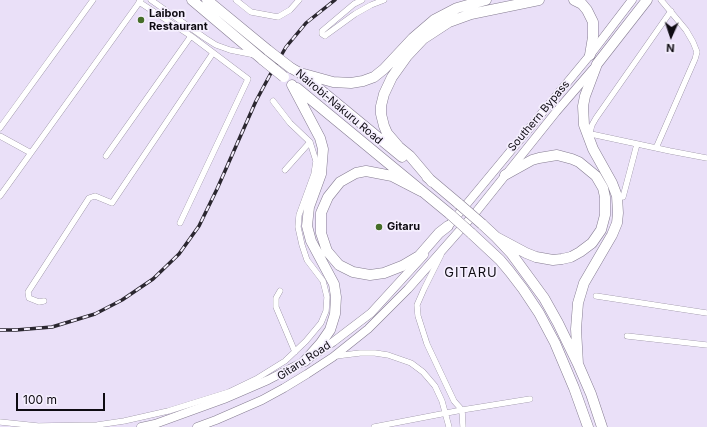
<!DOCTYPE html>
<style>
body{margin:0}
#map{position:relative;width:707px;height:427px;overflow:hidden;background:#eae0f8;font-family:Inter,sans-serif}
canvas{display:block}
.north{position:absolute;left:651px;top:16px;width:40px;height:40px;-webkit-text-stroke:3px #f5effe;paint-order:stroke;rotate:183deg;font-size:11px;font-weight:700;line-height:16px;text-align:center;color:#0e0b12}
.north::after{content:'';display:block;margin:auto;width:14px;height:18px;background:#0e0b12;clip-path:polygon(50% 0,100% 100%,50% 72%,0 100%)}
.scale{position:absolute;left:16px;top:393px;width:89px;height:18px;box-sizing:border-box;border:2px solid #0e0b12;border-top:0;padding-left:5px;font-size:12px;line-height:14px;white-space:nowrap;color:#0e0b12;-webkit-text-stroke:3px #f5effe;paint-order:stroke}
</style>
<div id="map">
<canvas width="707" height="427"></canvas>
<div class="north">N</div>
<div class="scale">100 m</div>
</div>
<script>
const ctx = document.querySelector('canvas').getContext('2d');
ctx.lineJoin = 'round';
const poly = rows => new Path2D(rows.map(r => 'M' + r).join(''));
function stroke(path, color, width, dash) { ctx.strokeStyle = color; ctx.lineWidth = width; ctx.lineCap = dash ? 'butt' : 'round'; ctx.setLineDash(dash || []); ctx.stroke(path); }
function write(font, color, halo, rows, align = 'center') {
  ctx.font = font + ' Inter,sans-serif'; ctx.lineWidth = 3.5; ctx.setLineDash([]); ctx.textBaseline = 'middle'; ctx.strokeStyle = halo; ctx.fillStyle = color; for (const [text, x, y, turn = 0] of rows) {
    ctx.save(); ctx.translate(x, y); ctx.rotate((+turn || 0) * Math.PI / 180); ctx.textAlign = isNaN(turn) ? turn : align; if (halo) ctx.strokeText(text, 0, 0); ctx.fillText(text, 0, 0); ctx.restore();
  }
}
const street = poly([
 [151,0,205,38,216,45,230,50,255,55],
 [236,0,251,12,278,17,290,10,299,0],
 [362,0,354,4,335,20,322,31,322,34,325,36,326,35,355,14,371,5,384,0],
 [139,2,191,36,248,79,180,223],
 [671,11,596,118,592,125,590,132,591,134,670,151,707,158],
 [0,128,93,0],
 [0,136,31,153],
 [656,148,695,59,697,52,693,42,686,30,661,0],
 [106,156,191,36],
 [285,170,310,142],
 [0,196,141,0],
 [623,197,637,144],
 [441,255,424,289,417,305,418,316,427,344,454,401,462,410,463,427],
 [280,291,276,298,276,307,295,352],
 [596,296,707,313],
 [44,301,39,302,29,298,28,292,89,198,95,196,112,203,213,53],
 [627,336,707,345],
 [336,356,360,353,375,353,388,355,411,363,423,372,435,386,442,401,449,427],
 [0,422,38,426,97,425,124,421,168,411,229,392,256,379,285,361,306,341,321,323,326,311,327,297,323,281,307,260,302,245,298,227,299,215,314,174,316,161,310,142,290,123,273,101],
 [374,427,462,410,530,399]
]);
const primary = poly([
 [451,223,590,55,632,0],
 [141,427,155,424,224,399,268,380,305,361,333,342,371,313,424,255],
 [197,427,216,420,262,400,284,388,307,374,333,357,368,329,408,289,476,212,556,112,593,69]
]);
const highway = poly([
 [192,0,263,60],
 [207,0,269,51],
 [574,0,582,4,587,10,593,22,593,37,590,55],
 [291,68,300,73,402,157],
 [304,74,333,82,351,83,363,81,374,77,384,69,413,38,434,20,457,8,486,0],
 [292,85,320,138,323,149,321,174,309,207,307,226,311,241,334,284,336,297,335,314,330,330,321,343,305,361],
 [297,88,451,215],
 [427,177,459,204],
 [432,182,410,156,399,147,387,133,384,126,381,114,381,106,384,94,392,77,407,56,423,39,449,22,471,14,539,0],
 [421,191,392,176,366,171,356,173,340,182,328,197,321,213,321,233,327,251,339,265,353,272,370,275,384,273,402,266,419,256,439,233,448,226],
 [482,224,496,237,511,253,544,298,558,323,578,364,591,394,602,427],
 [471,233,500,260,510,272,523,289,539,313,555,343,574,388,588,427],
 [496,237,526,253,536,257,553,260,562,259,571,257,580,252,592,243,601,230,605,215,605,197,603,188,596,176,579,162,572,159,557,155,539,158,532,160,505,175],
 [578,364,576,329,578,303,584,283,612,235,617,223,618,213,617,196,612,183,593,149,584,125,583,106,585,96,597,64,647,0]
]);
const rail = poly([
 [0,330,16,330,52,327,95,314,122,300,153,279,179,254,199,226,217,189,256,101,271,73,286,47,306,23,335,0]
]);
const highwayBridge = poly([
 [269,51,291,68],
 [263,60,284,77],
 [459,204,482,224],
 [451,215,471,233]
]);
const markers = [
 [141,20,4,"#456d28"],
 [379,227,4,"#456d28"]
];
const poiNames = [
 ["Laibon",149,14],
 ["Restaurant",149,27],
 ["Gitaru",387,227]
];
const streetNames = [
 ["Nairobi-Nakuru Road",339,107,40],
 ["Southern Bypass",539,116,-50],
 ["Gitaru Road",304,361,-33]
];
const quarterNames = [
 ["GITARU",471,273]
];
stroke(street, '#857c91', 6);
stroke(primary, '#857c91', 9);
stroke(highway, '#857c91', 11);
stroke(street, '#fff', 5.5);
stroke(primary, '#fff', 8);
stroke(highway, '#fff', 10);
stroke(rail, '#2b2730', 3.5);
stroke(rail, '#f5effe', 2, [6]);
stroke(highwayBridge, '#857c91', 11, []);
stroke(highwayBridge, '#fff', 10);
for (const [x, y, r, color] of markers) { const dot = new Path2D(); dot.arc(x, y, r, 0, 2 * Math.PI); ctx.fillStyle = color; ctx.fill(dot); stroke(dot, '#f5effe', 1.5); }
write('bold 11px', '#0e0b12', '#f5effe', poiNames, 'left');
write('11px', '#0e0b12', '#f5effe', streetNames);
ctx.letterSpacing = '1px';
write('13px', '#0e0b12', '#f5effe', quarterNames);
ctx.letterSpacing = '0px';
</script>
